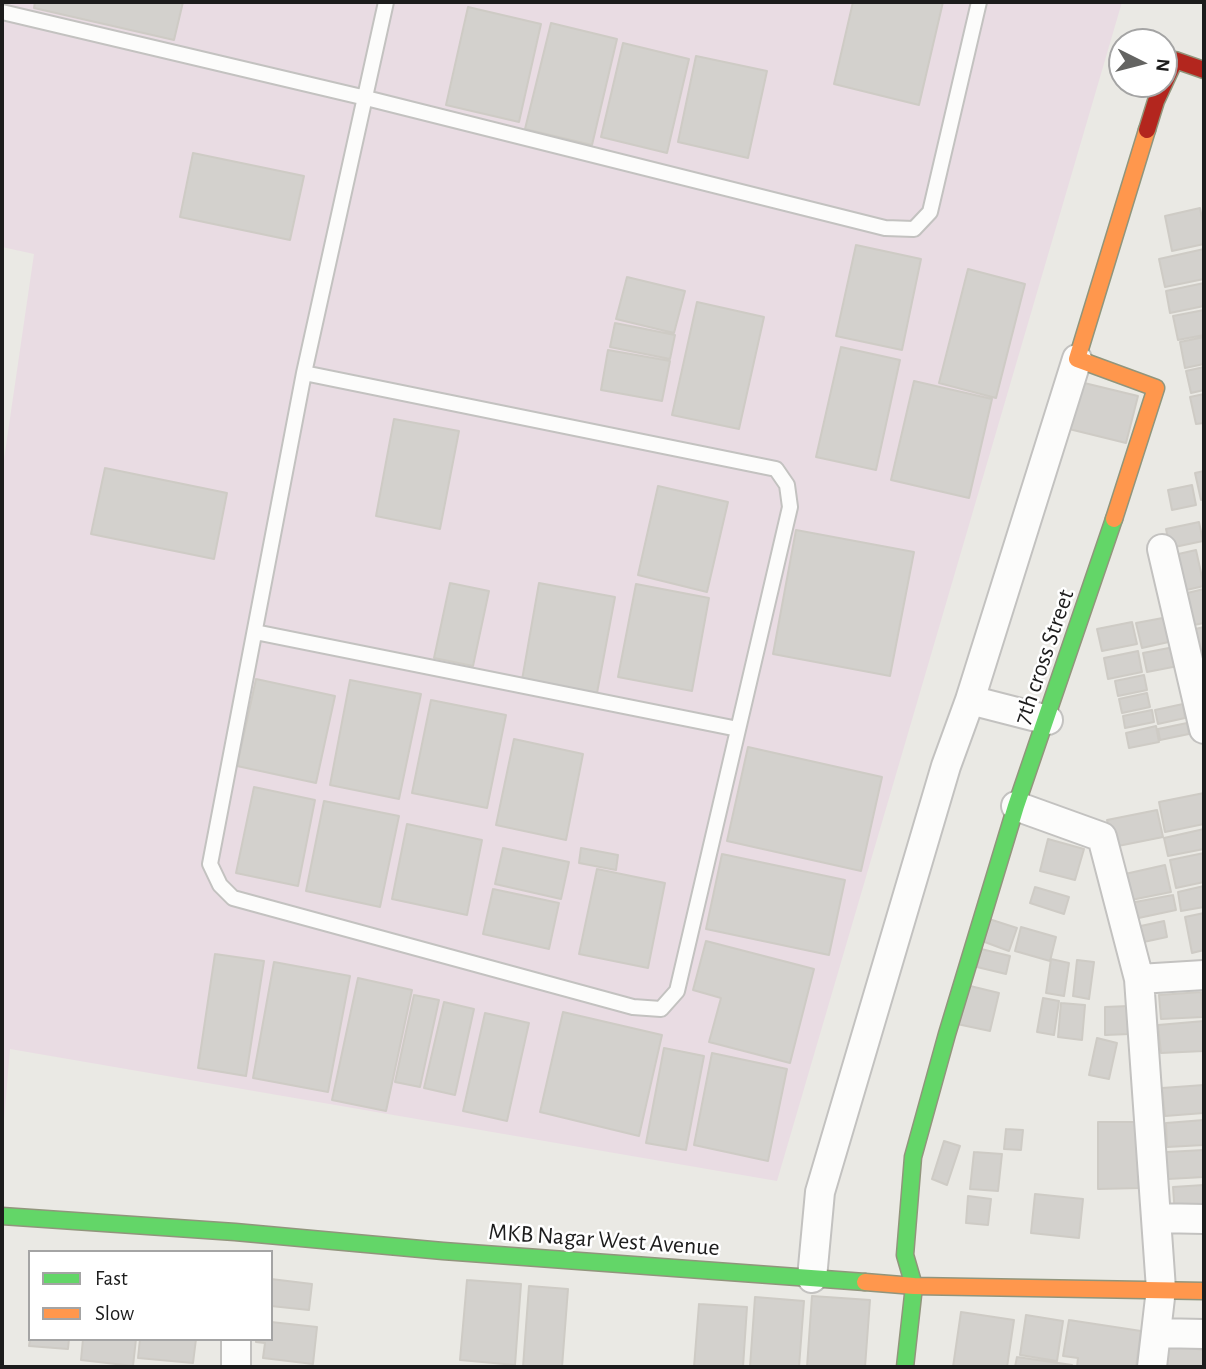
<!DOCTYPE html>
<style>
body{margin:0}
#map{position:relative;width:1206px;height:1369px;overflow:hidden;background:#eae9e4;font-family:"Alegreya Sans",sans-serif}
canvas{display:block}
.frame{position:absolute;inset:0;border:4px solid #1c1c1c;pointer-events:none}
.legend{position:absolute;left:28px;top:1250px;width:245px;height:91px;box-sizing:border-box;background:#fff;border:2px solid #a4a4a4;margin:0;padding:9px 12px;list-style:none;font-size:21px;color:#1c1c1c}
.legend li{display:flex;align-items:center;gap:14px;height:35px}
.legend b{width:35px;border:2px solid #a4a4a4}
.north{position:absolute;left:1108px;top:28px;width:70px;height:70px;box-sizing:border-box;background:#fff;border:2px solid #a4a4a4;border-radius:50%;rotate:96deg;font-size:19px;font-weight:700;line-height:28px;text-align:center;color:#1c1c1c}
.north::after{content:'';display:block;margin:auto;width:24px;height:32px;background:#646462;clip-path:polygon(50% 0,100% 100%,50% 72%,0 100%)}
</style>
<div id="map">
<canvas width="1206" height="1369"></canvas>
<div class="frame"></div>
<ul class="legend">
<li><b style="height:9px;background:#63d668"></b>Fast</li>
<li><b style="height:9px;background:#ff974d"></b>Slow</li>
</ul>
<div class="north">N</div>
</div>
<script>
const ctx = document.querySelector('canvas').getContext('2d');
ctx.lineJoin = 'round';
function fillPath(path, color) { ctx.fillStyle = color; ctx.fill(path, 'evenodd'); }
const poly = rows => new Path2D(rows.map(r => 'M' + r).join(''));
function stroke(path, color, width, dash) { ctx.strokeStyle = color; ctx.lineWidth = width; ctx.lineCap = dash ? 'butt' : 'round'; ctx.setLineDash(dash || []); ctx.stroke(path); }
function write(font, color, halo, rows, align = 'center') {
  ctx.font = font + ' "Alegreya Sans",sans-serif'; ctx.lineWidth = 5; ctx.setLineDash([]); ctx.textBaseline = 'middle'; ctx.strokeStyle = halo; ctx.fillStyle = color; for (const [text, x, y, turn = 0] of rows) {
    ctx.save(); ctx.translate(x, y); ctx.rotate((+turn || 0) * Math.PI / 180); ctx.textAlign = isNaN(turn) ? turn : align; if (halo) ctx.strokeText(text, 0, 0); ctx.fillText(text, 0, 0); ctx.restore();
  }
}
const industrial = poly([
 [2,2,1122,2,777,1181,10,1049,2,1144,2,473,34,254,2,247]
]);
const building = poly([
 [35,2,183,2,174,40,34,8,35,2],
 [853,2,943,2,919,105,834,84,853,2],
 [468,7,541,24,519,122,446,105,468,7],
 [551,23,617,39,592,145,525,129,551,23],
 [623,43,689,59,667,153,601,137,623,43],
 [696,56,767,71,748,158,678,142,696,56],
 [193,153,304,176,290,240,180,217,193,153],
 [1200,208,1204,228,1204,244,1172,251,1165,216,1200,208],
 [856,245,921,259,902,350,836,336,856,245],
 [1204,249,1204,279,1165,287,1159,259,1204,249],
 [968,269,1025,284,996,398,939,383,968,269],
 [627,277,685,291,674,333,616,319,627,277],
 [1204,283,1204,306,1170,313,1166,291,1204,283],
 [697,302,764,317,739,429,672,415,697,302],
 [1204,310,1204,335,1178,340,1173,316,1204,310],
 [615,323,675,335,670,359,610,347,615,323],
 [1204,337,1204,364,1185,368,1180,342,1204,337],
 [841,347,900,360,876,470,816,457,841,347],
 [608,350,670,361,662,401,601,390,608,350],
 [1204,367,1204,390,1191,393,1186,371,1204,367],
 [914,381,992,399,969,498,891,480,914,381],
 [1076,381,1138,396,1126,443,1065,428,1076,381],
 [1204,394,1204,423,1196,424,1190,397,1204,394],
 [394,419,459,431,440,529,376,516,394,419],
 [105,468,227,493,214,559,91,534,105,468],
 [1204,471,1204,499,1201,500,1195,473,1204,471],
 [1192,485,1196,505,1172,510,1168,490,1192,485],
 [658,486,728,502,707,592,638,575,658,486],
 [1199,522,1203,541,1170,548,1166,529,1199,522],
 [796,530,914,552,890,676,773,654,796,530],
 [1196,550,1204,586,1182,591,1174,555,1196,550],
 [450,583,489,591,473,666,434,658,450,583],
 [539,583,615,597,597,693,522,680,539,583],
 [636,584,709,598,692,691,618,677,636,584],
 [1204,589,1204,623,1189,626,1183,594,1204,589],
 [1168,617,1173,641,1142,648,1136,623,1168,617],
 [1132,622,1137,644,1102,651,1097,629,1132,622],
 [1204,627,1204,650,1196,652,1191,630,1204,627],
 [1174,647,1178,666,1147,672,1143,653,1174,647],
 [1138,651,1142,672,1108,679,1104,658,1138,651],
 [1144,675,1147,690,1118,696,1115,681,1144,675],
 [256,679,335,696,316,783,237,766,256,679],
 [350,680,421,694,399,799,330,785,350,680],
 [1147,693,1150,707,1122,713,1119,699,1147,693],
 [431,700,506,715,487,808,412,793,431,700],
 [1183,704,1185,718,1158,724,1155,710,1183,704],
 [1152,710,1154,722,1125,728,1123,716,1152,710],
 [1187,723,1189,734,1160,740,1158,729,1187,723],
 [1156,726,1159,742,1129,748,1126,733,1156,726],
 [514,739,583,754,566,840,496,825,514,739],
 [748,747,882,777,861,871,727,841,748,747],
 [254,787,315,800,298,886,236,873,254,787],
 [1204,793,1204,824,1165,832,1159,802,1204,793],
 [324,801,399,816,380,907,306,891,324,801],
 [1157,810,1163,837,1113,847,1107,820,1157,810],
 [407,824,482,840,467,915,392,899,407,824],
 [1204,829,1204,849,1168,856,1164,838,1204,829],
 [1048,839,1084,849,1075,880,1040,871,1048,839],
 [503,848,569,862,561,899,495,884,503,848],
 [581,848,618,855,616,870,579,863,581,848],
 [1204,853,1204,882,1176,888,1170,860,1204,853],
 [722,854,845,880,829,955,706,929,722,854],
 [1165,865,1171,892,1131,900,1125,874,1165,865],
 [597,869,665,883,648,968,579,954,597,869],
 [1204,886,1204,907,1181,911,1178,892,1204,886],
 [1035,887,1069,897,1064,914,1030,903,1035,887],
 [493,889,559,903,549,949,483,934,493,889],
 [1173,895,1176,910,1134,919,1130,903,1173,895],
 [1204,913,1204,950,1192,953,1185,917,1204,913],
 [989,919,1017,928,1009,951,982,941,989,919],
 [1164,921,1167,937,1139,943,1136,927,1164,921],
 [1021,927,1056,937,1050,961,1015,951,1021,927],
 [706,941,814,969,790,1063,709,1042,721,998,693,990,706,941],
 [981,949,1010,956,1006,974,977,967,981,949],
 [215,954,264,961,246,1076,198,1068,215,954],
 [1051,959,1069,963,1064,996,1046,993,1051,959],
 [1077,960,1094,962,1089,999,1073,996,1077,960],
 [274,962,350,976,328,1092,253,1078,274,962],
 [358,978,412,990,386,1111,332,1100,358,978],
 [966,985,999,993,990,1031,957,1024,966,985],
 [1201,992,1203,1017,1161,1019,1159,995,1201,992],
 [414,995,439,1000,420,1087,395,1082,414,995],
 [1043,998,1059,1001,1054,1035,1037,1032,1043,998],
 [444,1002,474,1009,455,1095,424,1088,444,1002],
 [1061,1003,1085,1005,1082,1040,1058,1037,1061,1003],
 [1129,1006,1130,1034,1105,1035,1105,1007,1129,1006],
 [563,1012,662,1035,639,1136,540,1112,563,1012],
 [485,1013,529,1023,507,1121,463,1111,485,1013],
 [1204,1021,1204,1051,1161,1053,1158,1025,1204,1021],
 [1097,1038,1117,1043,1109,1079,1089,1075,1097,1038],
 [664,1048,704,1056,686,1150,646,1143,664,1048],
 [712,1053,787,1069,768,1161,694,1145,712,1053],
 [1204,1085,1204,1113,1165,1116,1162,1088,1204,1085],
 [1204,1120,1204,1145,1167,1147,1166,1123,1204,1120],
 [1098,1122,1139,1122,1140,1188,1098,1189,1098,1122],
 [1006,1129,1023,1130,1021,1150,1004,1149,1006,1129],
 [944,1141,960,1146,947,1185,932,1179,944,1141],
 [1204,1150,1204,1177,1168,1179,1166,1152,1204,1150],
 [974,1152,1002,1154,998,1191,970,1189,974,1152],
 [1204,1185,1204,1213,1175,1215,1173,1187,1204,1185],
 [1035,1194,1083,1199,1079,1238,1031,1233,1035,1194],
 [968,1196,991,1199,988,1225,966,1223,968,1196],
 [271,1279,312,1284,309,1310,271,1306,271,1279],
 [467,1280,521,1284,515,1365,460,1360,467,1280],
 [529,1286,568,1289,562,1367,523,1367,529,1286],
 [812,1296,870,1300,865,1367,807,1367,812,1296],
 [755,1297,804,1301,799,1367,750,1367,755,1297],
 [699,1304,747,1307,743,1367,694,1367,699,1304],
 [961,1312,1014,1320,1007,1367,953,1367,961,1312],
 [1026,1315,1063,1321,1057,1361,1020,1355,1026,1315],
 [1069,1320,1141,1331,1136,1367,1077,1367,1078,1358,1063,1356,1069,1320],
 [271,1322,317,1327,313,1364,263,1358,265,1343,256,1342,256,1339,271,1339,271,1322],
 [30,1339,69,1339,68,1349,29,1346,30,1339],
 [83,1339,136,1339,133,1366,81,1360,83,1339],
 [140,1339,196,1339,193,1363,138,1358,140,1339],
 [1166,1345,1204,1350,1204,1367,1163,1367,1166,1345],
 [1017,1357,1072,1365,1072,1367,1015,1367,1017,1357]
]);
const lane = poly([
 [2,12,366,98,885,228,914,229,930,212,979,2],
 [304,373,776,469,787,485,790,507,677,991,661,1009,633,1007,233,898,220,885,210,864,304,373,386,2],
 [255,632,738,729]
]);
const street = poly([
 [1162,549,1204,729],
 [970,700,1077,359],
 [1016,806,1102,837,1139,979,1161,1289,1152,1367],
 [1139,979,1204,975],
 [1156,1218,1204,1219],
 [812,1278,820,1192,946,766,970,700,1048,720],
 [1156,1333,1204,1334],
 [236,1339,236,1367]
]);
const fast = poly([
 [2,1216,235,1232,443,1251,865,1282],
 [905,1367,914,1286,905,1255,913,1157,947,1034,1016,806,1114,519]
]);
const slow = poly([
 [1114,519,1156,388,1077,359,1147,130],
 [865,1282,914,1286,1204,1291]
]);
const jam = poly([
 [1147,130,1156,101,1175,60,1204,70]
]);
const streetNames = [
 ["7th cross Street",1044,657,-71],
 ["MKB Nagar West Avenue",604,1240,4]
];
fillPath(industrial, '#e9dce3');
fillPath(building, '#d3d1cd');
stroke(building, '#cecbc5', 2);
stroke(lane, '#c3c2c0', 18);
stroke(street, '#c3c2c0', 32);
stroke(fast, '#91957c', 19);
stroke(slow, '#91957c', 19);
stroke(jam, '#91957c', 19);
stroke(lane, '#fcfcfb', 14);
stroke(street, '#fcfcfb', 28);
stroke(fast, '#63d668', 16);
stroke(slow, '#ff974d', 16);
stroke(jam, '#b3261e', 16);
write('24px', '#1c1c1c', '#fff', streetNames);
</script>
